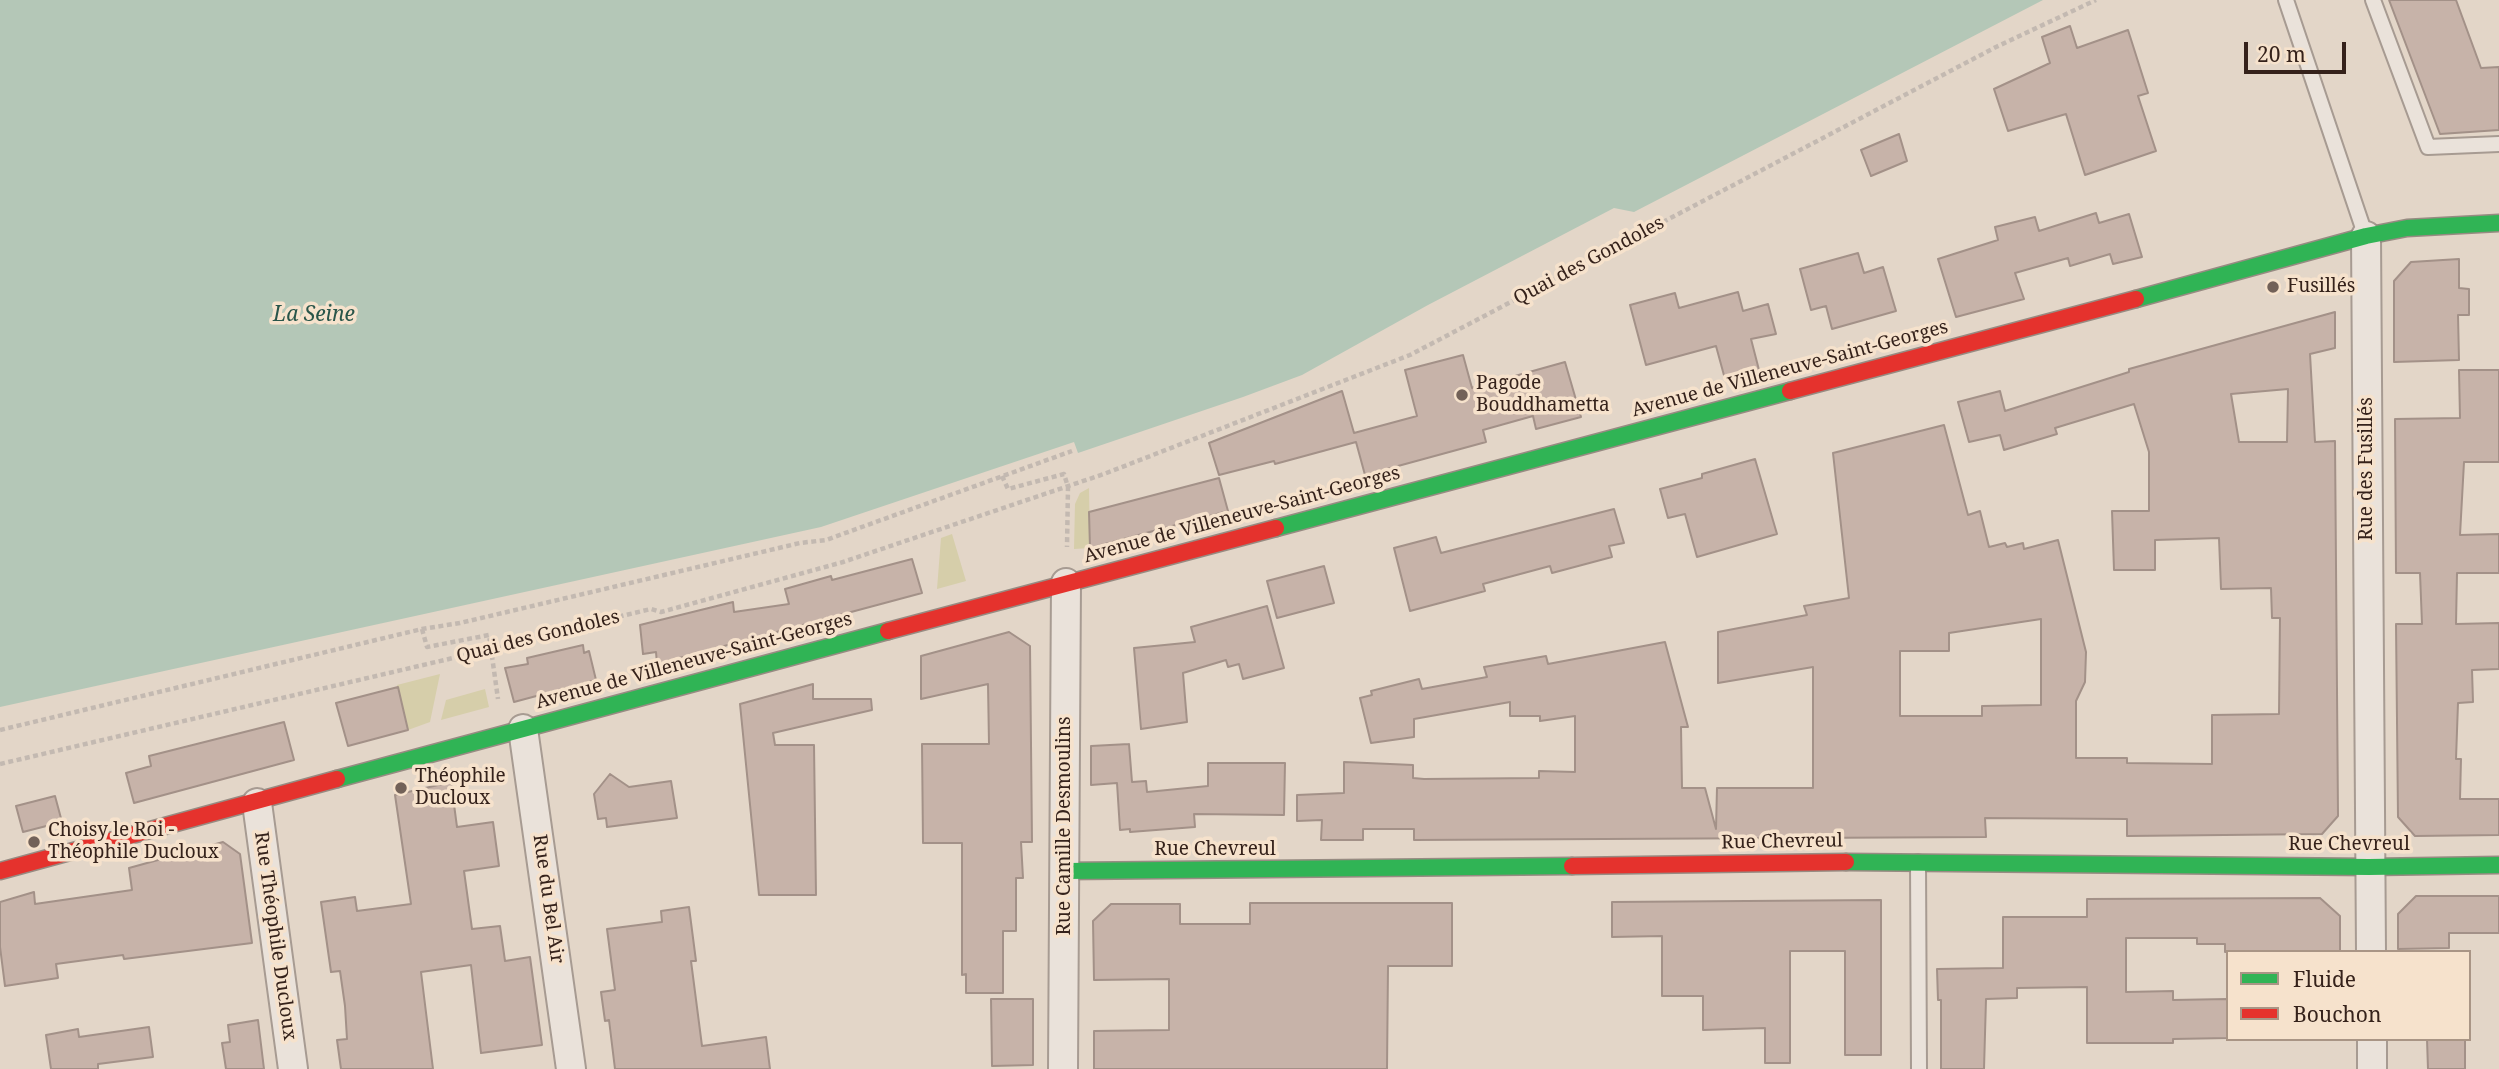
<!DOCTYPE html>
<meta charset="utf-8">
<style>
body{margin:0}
#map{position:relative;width:2499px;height:1069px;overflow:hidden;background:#e3d6c8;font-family:"Noto Serif",serif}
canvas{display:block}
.legend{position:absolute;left:2226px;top:950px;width:245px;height:91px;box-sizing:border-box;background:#f6e2cc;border:2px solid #a99585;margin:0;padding:9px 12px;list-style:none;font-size:21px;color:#35221b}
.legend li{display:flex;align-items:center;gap:14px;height:35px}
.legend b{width:35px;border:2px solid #a99585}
.scale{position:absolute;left:2244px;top:42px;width:102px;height:32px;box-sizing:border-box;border:4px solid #35221b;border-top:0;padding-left:9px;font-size:21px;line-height:24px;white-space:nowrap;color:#35221b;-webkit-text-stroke:5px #f6e2cc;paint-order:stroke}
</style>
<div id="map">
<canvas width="2499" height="1069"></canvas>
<ul class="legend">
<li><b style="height:9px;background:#30b455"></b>Fluide</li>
<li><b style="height:9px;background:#e5322d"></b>Bouchon</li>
</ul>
<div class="scale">20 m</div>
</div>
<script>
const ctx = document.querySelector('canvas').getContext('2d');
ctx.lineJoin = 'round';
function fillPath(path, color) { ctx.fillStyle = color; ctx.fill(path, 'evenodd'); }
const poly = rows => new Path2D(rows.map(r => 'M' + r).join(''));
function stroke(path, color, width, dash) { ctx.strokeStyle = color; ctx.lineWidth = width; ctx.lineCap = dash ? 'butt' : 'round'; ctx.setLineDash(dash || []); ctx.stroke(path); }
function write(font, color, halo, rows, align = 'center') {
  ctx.font = font + ' "Noto Serif",serif'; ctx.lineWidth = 7; ctx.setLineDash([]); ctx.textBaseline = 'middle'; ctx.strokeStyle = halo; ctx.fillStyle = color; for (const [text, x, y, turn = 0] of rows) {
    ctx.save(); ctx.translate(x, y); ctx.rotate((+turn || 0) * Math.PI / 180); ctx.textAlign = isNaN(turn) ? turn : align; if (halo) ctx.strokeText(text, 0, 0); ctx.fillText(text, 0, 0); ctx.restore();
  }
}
const green = poly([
 [1089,488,1090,548,1074,549,1075,504,1080,493],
 [952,534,966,581,937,589,941,538],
 [440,674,430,722,408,730,397,685],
 [485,689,489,707,441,720,446,700]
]);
const water = poly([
 [0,0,2043,0,1634,212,1614,208,1428,305,1302,375,1243,397,1078,453,1074,442,821,527,0,707]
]);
const building = poly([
 [2389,0,2456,0,2481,68,2499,67,2499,130,2440,134,2389,0],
 [2070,26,2077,48,2128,30,2148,93,2138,96,2156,151,2085,175,2066,114,2008,131,1994,89,2050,63,2042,37,2070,26],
 [1899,134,1907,161,1871,176,1861,150,1899,134],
 [2096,213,2099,223,2129,214,2142,257,2113,264,2110,254,2070,266,2068,258,2015,273,2024,299,1956,317,1938,259,1998,240,1995,227,2035,217,2039,231,2096,213],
 [1858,253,1864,273,1883,267,1896,311,1832,329,1826,306,1811,310,1800,269,1858,253],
 [2459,259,2459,288,2469,289,2469,315,2458,315,2459,360,2394,362,2394,281,2411,262,2459,259],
 [1738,292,1743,311,1768,304,1776,334,1751,339,1759,370,1725,379,1716,346,1646,365,1630,305,1675,293,1679,308,1738,292],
 [2335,312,2335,348,2310,354,2315,442,2335,441,2338,816,2322,834,2127,836,2127,819,1985,818,1986,837,1414,840,1414,829,1363,829,1363,840,1321,840,1322,820,1297,821,1297,795,1344,793,1344,762,1413,765,1413,778,1424,779,1539,778,1539,771,1575,772,1575,716,1540,721,1540,716,1510,716,1510,702,1414,719,1414,737,1371,743,1360,698,1372,695,1371,691,1419,679,1422,689,1487,677,1484,667,1546,656,1548,664,1665,642,1688,727,1681,727,1682,788,1705,788,1716,829,1717,788,1813,788,1813,667,1718,683,1718,632,1807,615,1804,606,1849,598,1833,453,1944,425,1968,515,1980,511,1989,547,2005,543,2007,547,2023,543,2024,549,2058,540,2086,652,2085,682,2076,701,2076,758,2127,758,2127,763,2212,764,2212,715,2279,714,2280,618,2272,618,2271,588,2221,589,2219,538,2155,540,2155,570,2114,570,2112,511,2149,511,2149,452,2134,404,2055,428,2057,434,2004,450,2000,435,1969,442,1958,402,2000,391,2005,411,2129,372,2129,369,2335,312],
 [2288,389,2287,442,2239,442,2231,394,2288,389],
 [2041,619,2041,705,1982,706,1982,716,1900,716,1900,651,1949,651,1949,633,2041,619],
 [1463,355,1472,388,1565,362,1581,417,1536,429,1533,416,1483,430,1486,442,1365,475,1356,442,1275,464,1274,461,1219,475,1209,443,1342,391,1354,433,1417,416,1405,370,1463,355],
 [2459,370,2499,370,2499,462,2464,462,2460,535,2499,534,2499,573,2457,573,2456,624,2499,623,2499,669,2472,670,2473,702,2458,703,2456,759,2461,759,2460,799,2499,799,2499,835,2415,836,2398,817,2396,624,2422,624,2420,573,2396,573,2395,419,2460,418,2459,370],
 [1755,459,1777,534,1697,557,1685,514,1668,518,1660,489,1702,478,1702,474,1755,459],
 [1219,478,1228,511,1090,548,1089,512,1219,478],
 [1614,509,1624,543,1609,546,1612,557,1552,573,1550,566,1483,584,1485,591,1410,611,1394,548,1436,537,1441,553,1614,509],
 [912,559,922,593,657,664,656,652,643,654,640,625,733,602,734,612,789,604,785,589,831,576,832,580,912,559],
 [1324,566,1334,603,1277,618,1267,581,1324,566],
 [1267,606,1284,668,1243,679,1239,664,1228,667,1226,660,1183,673,1187,722,1141,729,1134,648,1195,642,1191,627,1267,606],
 [1009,632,1030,646,1032,842,1021,842,1023,878,1016,878,1016,931,1003,931,1003,993,966,993,966,974,962,975,962,843,923,843,922,744,989,744,988,684,921,699,921,656,1009,632],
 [583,645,584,653,589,651,596,680,514,702,505,668,528,664,527,658,583,645],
 [813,684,813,699,871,699,872,710,773,733,775,745,814,745,816,895,759,895,740,704,813,684],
 [398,687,408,730,348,746,336,703,398,687],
 [284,722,294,760,134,803,126,773,151,766,149,756,284,722],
 [1129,744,1132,782,1146,781,1147,792,1208,786,1208,763,1285,763,1284,815,1194,814,1195,827,1130,832,1130,829,1120,830,1117,783,1091,785,1091,746,1129,744],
 [610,774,629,787,671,781,677,818,607,827,606,818,598,819,594,794,610,774],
 [451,782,457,827,493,822,499,866,464,871,472,929,500,926,505,961,530,957,542,1045,481,1053,471,965,421,972,433,1069,341,1069,337,1040,347,1039,345,1006,340,971,331,972,321,902,355,897,357,911,411,904,395,795,451,782],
 [55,796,62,822,23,832,16,806,55,796],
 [223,842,240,854,252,943,124,959,123,955,56,964,58,978,5,986,0,947,0,902,34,892,35,904,132,890,129,868,223,842],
 [2416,896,2499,896,2499,933,2449,933,2449,948,2398,949,2398,914,2416,896],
 [2320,898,2340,916,2340,952,2225,952,2225,944,2197,944,2197,938,2126,938,2126,992,2173,991,2173,1000,2228,999,2228,1038,2173,1039,2173,1043,2087,1043,2087,987,2017,988,2017,998,1986,999,1984,1069,1941,1069,1941,1000,1938,1000,1937,969,2003,968,2003,917,2087,917,2087,899,2320,898],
 [1881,900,1881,1055,1845,1055,1845,951,1790,951,1790,1063,1765,1063,1765,1028,1703,1030,1703,996,1662,996,1662,936,1612,937,1612,902,1881,900],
 [1250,903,1452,903,1452,966,1388,966,1387,1069,1094,1069,1094,1031,1169,1030,1169,979,1094,980,1093,921,1111,904,1180,904,1180,924,1250,924,1250,903],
 [689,907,696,961,691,961,702,1046,766,1037,770,1069,615,1069,609,1020,605,1021,601,992,615,990,607,929,662,922,661,911,689,907],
 [991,999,1033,999,1033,1065,992,1066,991,999],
 [258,1020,264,1069,226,1069,222,1043,230,1042,228,1025,258,1020],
 [149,1027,153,1057,98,1064,98,1069,51,1069,46,1035,78,1029,79,1037,149,1027],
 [2427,1039,2465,1039,2465,1069,2428,1069,2427,1039]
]);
const path = poly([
 [1002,476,1008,489,1064,474,1068,487,1067,547],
 [422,629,427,647,489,635,498,699],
 [0,730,422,629,460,623,800,543,826,540,1072,451],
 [0,764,530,640,557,632,562,627,583,622,592,623,651,609,661,612,843,562,1104,474,1410,355,1996,47,2096,0]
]);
const lane = poly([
 [2286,0,2365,234],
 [2373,0,2428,147,2499,144],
 [1918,862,1919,1069]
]);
const street = poly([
 [2366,236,2371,952],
 [523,729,571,1069],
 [257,803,293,1069],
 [2372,1039,2372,1069],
 [1063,1069,1066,583]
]);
const fast = poly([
 [2136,299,2366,236,2407,228,2499,223],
 [1276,528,1790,391],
 [337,779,888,631],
 [1846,862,2369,867,2499,865],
 [1065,871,1572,866]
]);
const jam = poly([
 [1790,391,2136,299],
 [888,631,1276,528],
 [1572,866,1846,862],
 [0,871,337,779]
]);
const markers = [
 [2273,287,7,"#726158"],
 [1462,395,7,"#726158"],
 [401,788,7,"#726158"],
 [34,842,7,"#726158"]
];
const streetNames = [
 ["Quai des Gondoles",1589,261,-28],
 ["Avenue de Villeneuve-Saint-Georges",1790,369,-15],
 ["Rue des Fusillés",2367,469,-90],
 ["Avenue de Villeneuve-Saint-Georges",1242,515,-15],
 ["Quai des Gondoles",538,637,-14],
 ["Avenue de Villeneuve-Saint-Georges",694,661,-15],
 ["Rue Camille Desmoulins",1065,826,-90],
 ["Rue Chevreul",1782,842,-1],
 ["Rue Chevreul",2349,845],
 ["Rue Chevreul",1215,850],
 ["Rue du Bel Air",548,899,82],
 ["Rue Théophile Ducloux",275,936,82]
];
const poiNames = [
 ["Fusillés",2287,287],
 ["Pagode",1476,384],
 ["Bouddhametta",1476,406],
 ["Théophile",415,777],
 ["Ducloux",415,799],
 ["Choisy le Roi -",48,831],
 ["Théophile Ducloux",48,853]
];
const waterNames = [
 ["La Seine",314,315]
];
fillPath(green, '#d6ceaa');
fillPath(water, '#b4c7b7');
fillPath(building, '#c7b3a9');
stroke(building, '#a39188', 2);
stroke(lane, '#a79b92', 18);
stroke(street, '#a79b92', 32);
stroke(fast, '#978b82', 19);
stroke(jam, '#978b82', 19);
stroke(path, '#c3b9b1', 4.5, [5, 3.5]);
stroke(lane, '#eae2da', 14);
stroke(street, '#eae2da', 28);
stroke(fast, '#30b455', 16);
stroke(jam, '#e5322d', 16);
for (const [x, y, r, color] of markers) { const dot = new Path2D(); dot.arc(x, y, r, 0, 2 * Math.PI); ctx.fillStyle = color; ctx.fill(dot); stroke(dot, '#f6e2cc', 2.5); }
write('19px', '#35221b', '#f6e2cc', streetNames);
write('19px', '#35221b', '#f6e2cc', poiNames, 'left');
write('italic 21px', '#29554a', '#f6e2cc', waterNames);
</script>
